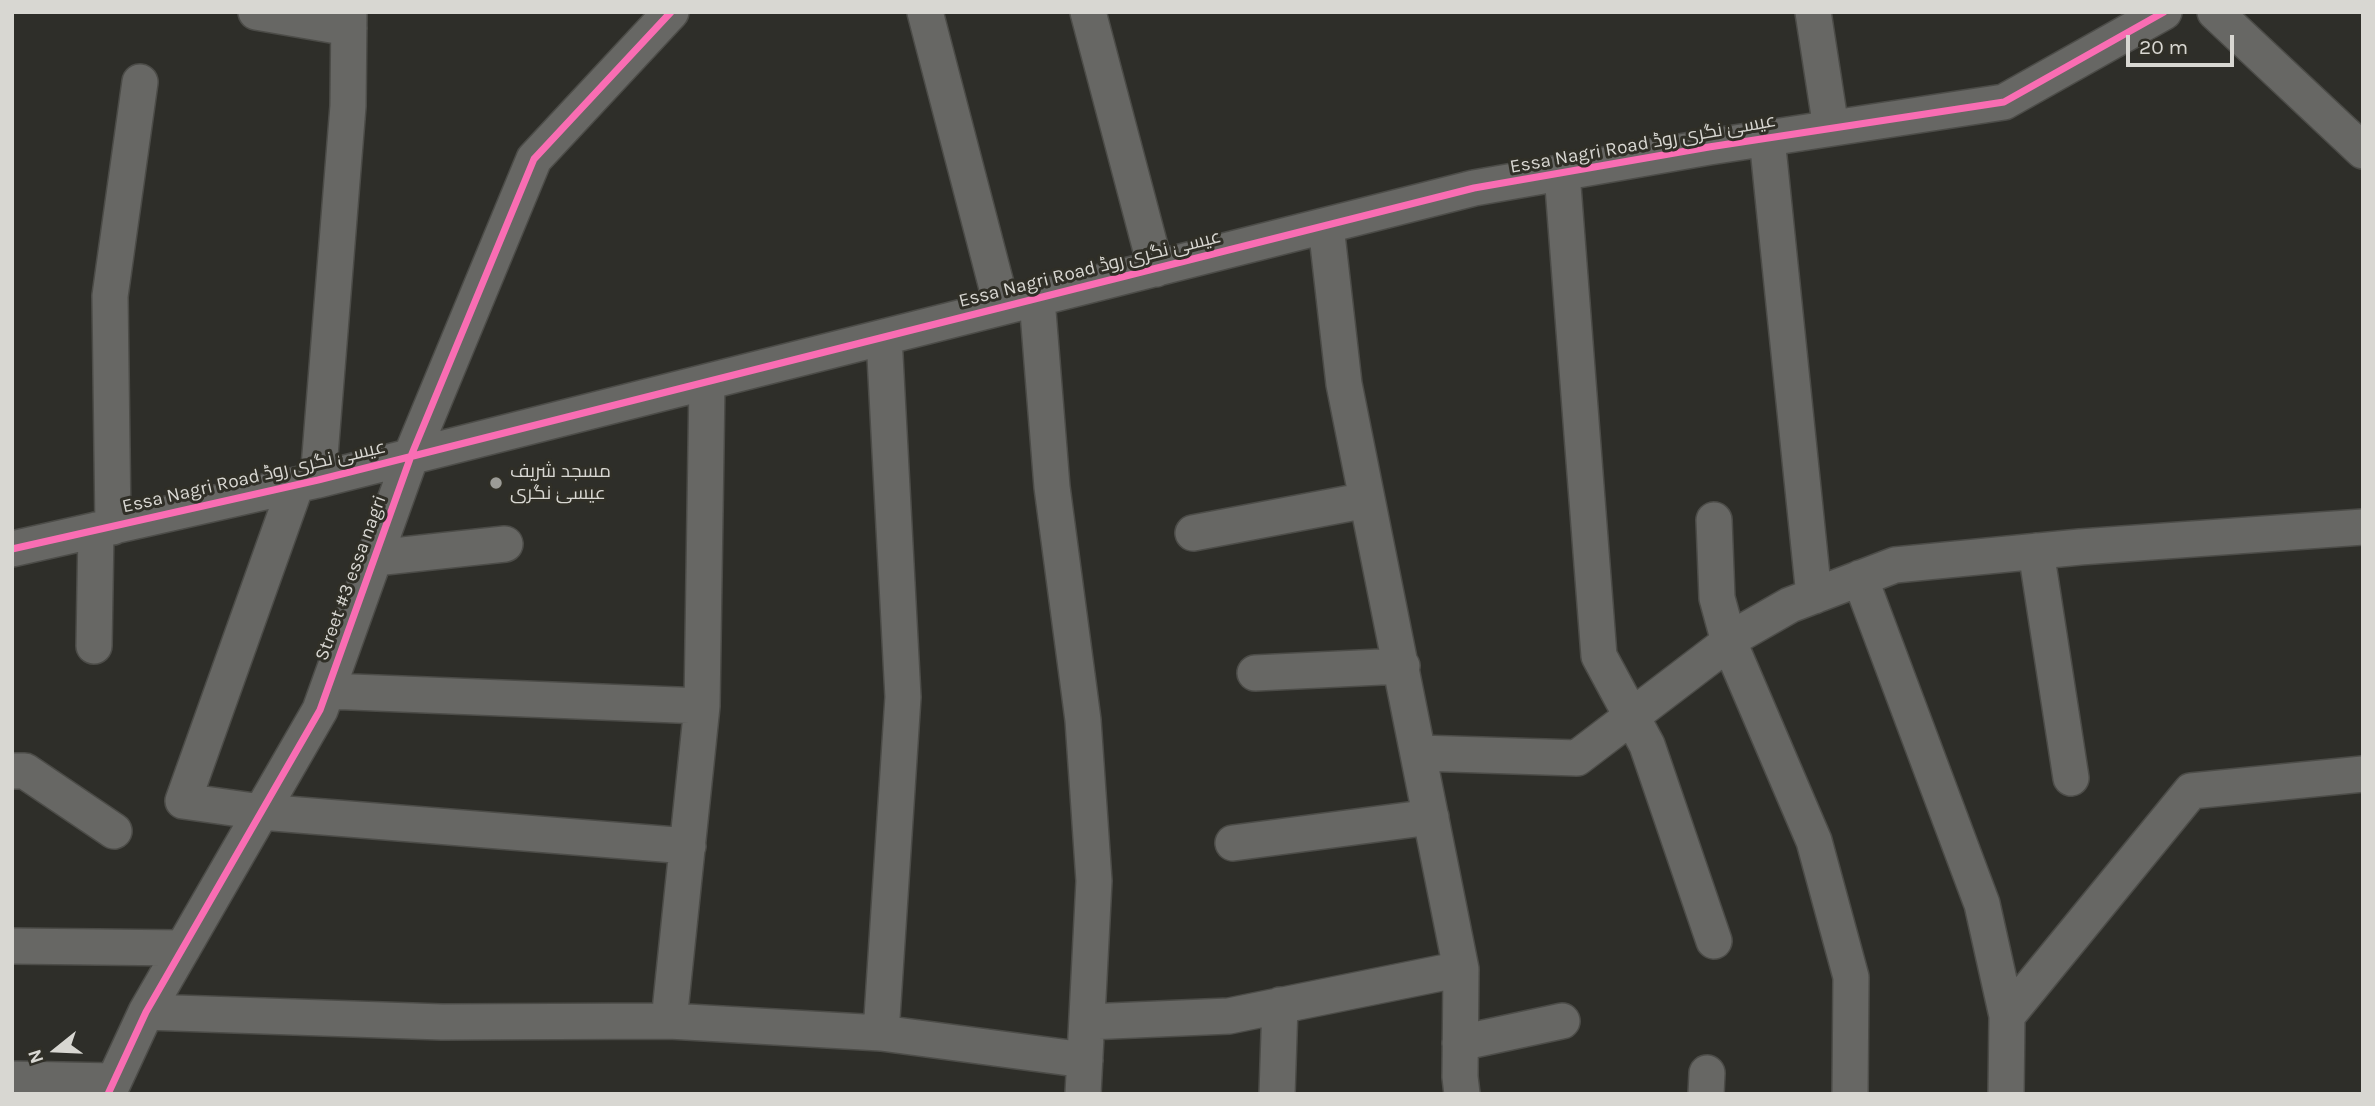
<!DOCTYPE html>
<meta charset="utf-8">
<style>
body{margin:0}
#map{position:relative;width:2375px;height:1106px;overflow:hidden;background:#2e2e29;font-family:Karla,sans-serif}
canvas{display:block}
.frame{position:absolute;inset:0;border:14px solid #d8d7d2;pointer-events:none}
.north{position:absolute;left:21px;top:1015px;width:70px;height:70px;-webkit-text-stroke:5px #302f27;paint-order:stroke;rotate:252deg;font-size:19px;font-weight:700;line-height:28px;text-align:center;color:#d8d7d2}
.north::after{content:'';display:block;margin:auto;width:24px;height:32px;background:#d8d7d2;clip-path:polygon(50% 0,100% 100%,50% 72%,0 100%)}
.scale{position:absolute;left:2126px;top:35px;width:108px;height:32px;box-sizing:border-box;border:4px solid #d8d7d2;border-top:0;padding-left:9px;font-size:21px;line-height:24px;white-space:nowrap;color:#d8d7d2;-webkit-text-stroke:5px #302f27;paint-order:stroke}
</style>
<div id="map">
<canvas width="2375" height="1106"></canvas>
<div class="frame"></div>
<div class="north">N</div>
<div class="scale">20 m</div>
</div>
<script>
const ctx = document.querySelector('canvas').getContext('2d');
ctx.lineJoin = 'round';
const poly = rows => new Path2D(rows.map(r => 'M' + r).join(''));
function stroke(path, color, width, dash) { ctx.strokeStyle = color; ctx.lineWidth = width; ctx.lineCap = dash ? 'butt' : 'round'; ctx.setLineDash(dash || []); ctx.stroke(path); }
function write(font, color, halo, rows, align = 'center') {
  ctx.font = font + ' Karla,Cairo,sans-serif'; ctx.lineWidth = 6; ctx.setLineDash([]); ctx.textBaseline = 'middle'; ctx.strokeStyle = halo; ctx.fillStyle = color; for (const [text, x, y, turn = 0] of rows) {
    ctx.save(); ctx.translate(x, y); ctx.rotate((+turn || 0) * Math.PI / 180); ctx.textAlign = isNaN(turn) ? turn : align; if (halo) ctx.strokeText(text, 0, 0); ctx.fillText(text, 0, 0); ctx.restore();
  }
}
const minor = poly([
 [256,12,349,28],
 [925,12,1002,307],
 [1088,12,1156,269],
 [1813,12,1831,128],
 [2215,12,2363,151],
 [1767,138,1814,596],
 [1562,173,1599,656,1647,745,1714,941],
 [1326,226,1344,384,1461,969,1460,1077,1462,1094],
 [1037,299,1052,487,1083,720,1094,881,1083,1094],
 [318,480,348,106,349,12],
 [296,485,183,801,261,812,688,846],
 [1714,520,1717,598,1729,642,1814,841,1851,977,1850,1094],
 [113,527,110,296,140,82],
 [1193,533,1367,500],
 [12,549,318,480,1474,188,1709,147,2004,102,2164,12],
 [2036,551,2071,778],
 [375,558,505,544],
 [1860,578,1982,904,2007,1016],
 [94,646,96,530],
 [1255,673,1402,666],
 [327,691,702,706,669,1021],
 [702,706,707,382],
 [1419,753,1577,758,1741,633,1790,605,1895,565,2080,547,2363,527],
 [12,771,25,771,114,831],
 [1233,843,1431,817],
 [12,946,183,948],
 [146,1012,442,1022,669,1021,881,1033,1085,1060],
 [1087,1022,1229,1016,1461,969],
 [881,1033,903,697,884,337],
 [1460,1043,1562,1021],
 [12,1079,114,1081],
 [108,1094,146,1012,320,710,411,456,534,159,671,12],
 [1277,1094,1280,1005],
 [1706,1094,1707,1073],
 [2006,1094,2007,1016,2191,791,2363,774]
]);
const cycleway = poly([
 [12,549,318,480,1474,188,1709,147,2004,102,2164,12],
 [108,1094,146,1012,320,710,411,456,534,159,671,12]
]);
const markers = [
 [496,483,7,"#9c9c97"]
];
const streetNames = [
 ["Essa Nagri Road عیسیٰ نگری روڈ",1643,144,-10],
 ["Essa Nagri Road عیسیٰ نگری روڈ",1090,269,-14],
 ["Essa Nagri Road عیسیٰ نگری روڈ",254,477,-13],
 ["Street #3 essa nagri",351,578,-70]
];
const poiNames = [
 ["مسجد شریف",510,472],
 ["عیسیٰ نگری",510,494]
];
stroke(minor, '#4c4c48', 38);
stroke(minor, '#676764', 35);
stroke(cycleway, '#f96db3', 7);
for (const [x, y, r, color] of markers) { const dot = new Path2D(); dot.arc(x, y, r, 0, 2 * Math.PI); ctx.fillStyle = color; ctx.fill(dot); stroke(dot, '#302f27', 2.5); }
write('19px', '#d8d7d2', '#302f27', streetNames);
write('19px', '#d8d7d2', '#302f27', poiNames, 'left');
</script>
